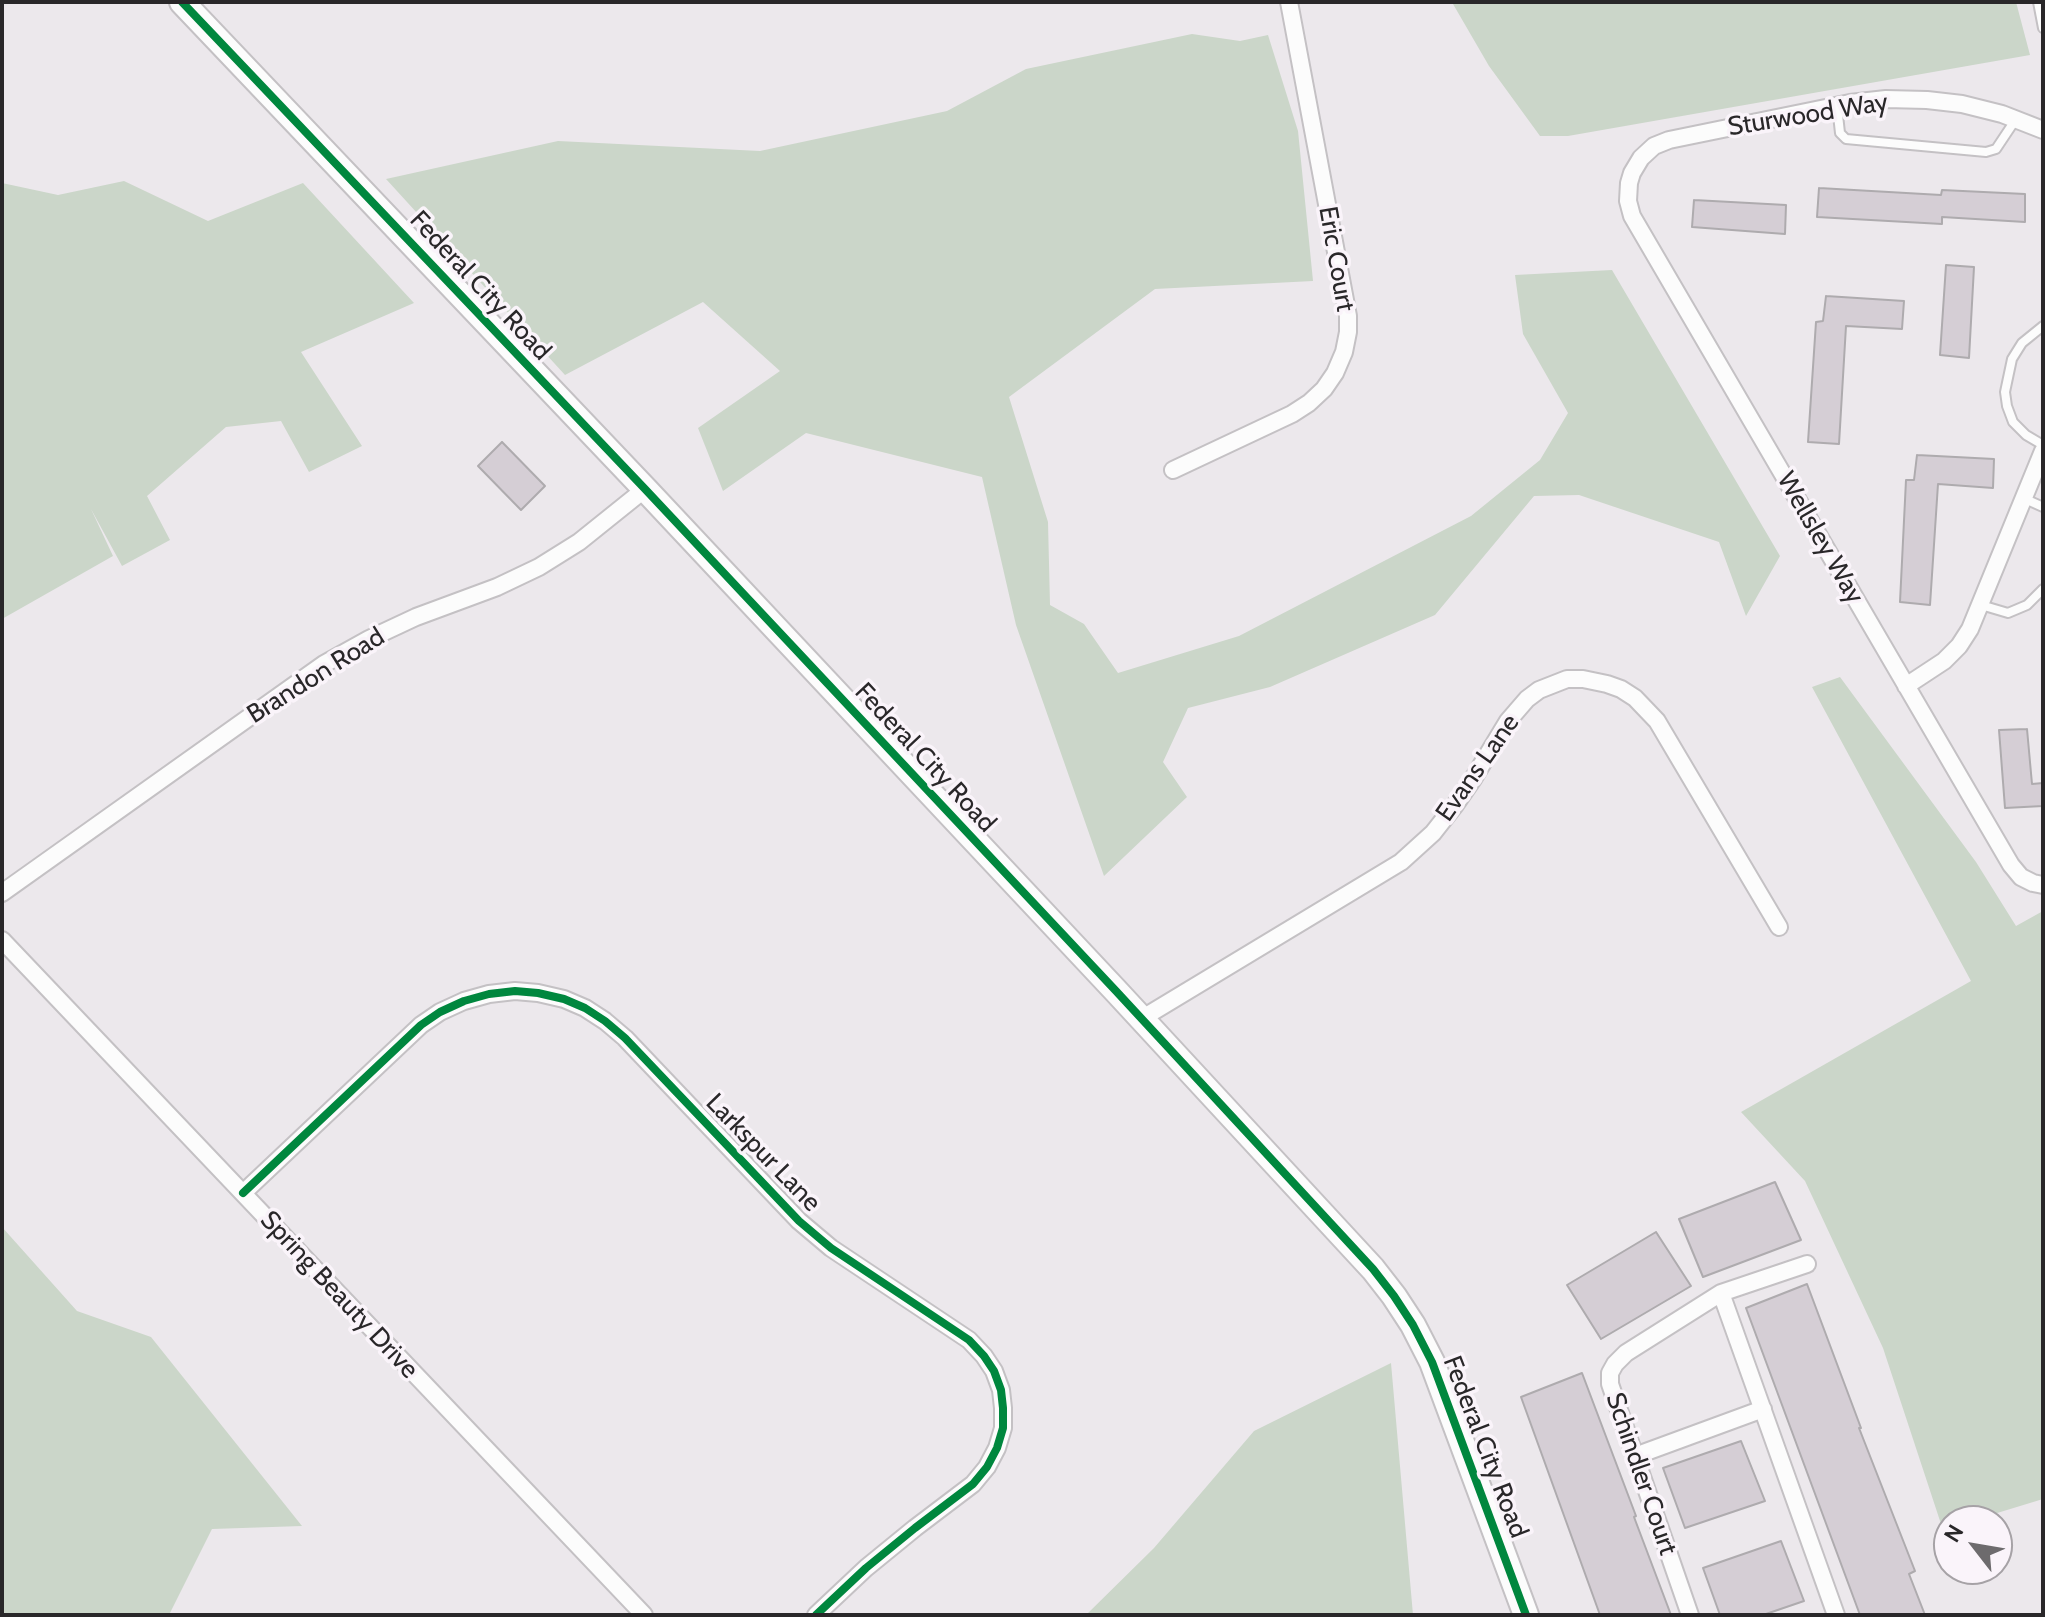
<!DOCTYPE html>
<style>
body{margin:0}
#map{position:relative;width:2045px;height:1617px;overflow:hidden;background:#ece8ec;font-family:Cabin,sans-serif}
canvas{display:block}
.frame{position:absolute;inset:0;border:4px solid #292729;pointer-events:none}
.north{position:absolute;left:1933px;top:1505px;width:80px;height:80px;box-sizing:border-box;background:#faf4fa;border:2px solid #a6a2a6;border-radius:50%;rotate:301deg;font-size:22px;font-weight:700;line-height:32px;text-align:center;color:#292729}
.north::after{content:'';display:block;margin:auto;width:28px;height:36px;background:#6d6b6d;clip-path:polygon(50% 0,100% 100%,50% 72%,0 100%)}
</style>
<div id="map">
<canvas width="2045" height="1617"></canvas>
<div class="frame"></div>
<div class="north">N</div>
</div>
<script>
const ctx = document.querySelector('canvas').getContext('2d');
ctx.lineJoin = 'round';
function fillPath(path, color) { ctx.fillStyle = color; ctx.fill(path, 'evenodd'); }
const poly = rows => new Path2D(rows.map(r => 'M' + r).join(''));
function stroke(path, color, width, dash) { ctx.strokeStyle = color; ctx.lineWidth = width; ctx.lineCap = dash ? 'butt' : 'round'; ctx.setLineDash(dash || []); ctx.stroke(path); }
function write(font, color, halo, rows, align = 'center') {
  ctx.font = font + ' Cabin,sans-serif'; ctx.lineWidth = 7; ctx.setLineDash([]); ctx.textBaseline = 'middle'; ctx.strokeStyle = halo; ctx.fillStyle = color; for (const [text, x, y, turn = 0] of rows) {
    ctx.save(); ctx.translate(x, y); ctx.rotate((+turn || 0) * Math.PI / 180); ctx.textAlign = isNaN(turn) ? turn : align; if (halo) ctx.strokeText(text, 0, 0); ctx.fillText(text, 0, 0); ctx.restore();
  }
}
const green = poly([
 [1458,2,2016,2,2030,55,1568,136,1540,136,1489,66,1453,4],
 [1192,34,1240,41,1268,35,1298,131,1313,281,1155,289,1009,397,1048,522,1050,605,1084,624,1118,673,1239,636,1471,516,1540,460,1568,413,1523,334,1515,275,1612,270,1780,556,1746,616,1719,542,1579,495,1534,496,1435,615,1270,687,1188,708,1163,762,1187,797,1104,876,1016,625,982,477,806,433,723,491,698,428,780,371,703,302,565,375,386,179,558,141,760,151,947,111,1026,69],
 [124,181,208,221,303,183,414,303,301,352,362,446,309,472,281,421,226,427,147,496,170,540,122,566,91,509,113,556,2,619,2,183,58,195],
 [1840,677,1976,862,2016,926,2043,911,2043,1499,1971,1521,1949,1521,1949,1528,1943,1530,1883,1348,1805,1181,1741,1112,1971,981,1812,687],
 [2,1227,77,1311,151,1337,302,1526,212,1529,169,1615,4,1615,2,1608],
 [1391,1363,1413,1615,1086,1615,1154,1548,1254,1431]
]);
const building = poly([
 [1819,188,1941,195,1942,190,2025,194,2025,222,1942,217,1942,224,1817,217,1819,188],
 [1694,200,1786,205,1785,234,1692,227,1694,200],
 [1946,265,1974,267,1969,358,1940,355,1946,265],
 [1826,296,1904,301,1902,329,1846,326,1839,444,1808,442,1816,322,1823,321,1826,296],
 [502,442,545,486,521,510,478,466,502,442],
 [1917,455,1994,459,1993,488,1938,484,1930,605,1900,602,1906,480,1914,480,1917,455],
 [2027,729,2032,784,2043,783,2043,806,2005,808,1999,730,2027,729],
 [1775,1182,1801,1240,1703,1277,1679,1219,1775,1182],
 [1656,1232,1691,1286,1601,1339,1567,1285,1656,1232],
 [1807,1284,1861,1428,1859,1428,1915,1571,1909,1574,1925,1615,1860,1615,1746,1308,1807,1284],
 [1582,1373,1636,1516,1634,1517,1671,1615,1600,1615,1521,1397,1582,1373],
 [1741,1441,1765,1501,1685,1528,1663,1468,1741,1441],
 [1781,1541,1804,1601,1763,1615,1720,1615,1703,1568,1781,1541]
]);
const lane = poly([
 [2038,2,2043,28],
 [1837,106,1840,133,1846,139,1986,152,1996,149,2016,119],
 [2043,326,2022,343,2012,359,2005,392,2007,406,2013,422,2026,435,2043,445],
 [2023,498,2043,507],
 [1981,605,2008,613,2027,605,2043,589]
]);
const street = poly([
 [2043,130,2002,114,1962,104,1927,100,1886,99,1850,103,1669,140,1654,146,1641,158,1632,173,1629,183,1628,201,1632,216,2011,865,2021,877,2033,883,2043,885],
 [1173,470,1292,414,1309,403,1324,389,1335,373,1344,352,1348,332,1348,316,1289,2],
 [1906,686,1944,661,1959,646,1970,629,2043,451],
 [2,893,324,664,369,639,416,617,497,587,539,567,579,542,645,489],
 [2,940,644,1615],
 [1141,1019,1401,862,1433,833,1455,805,1473,779,1508,721,1527,699,1539,690,1567,679,1583,679,1607,684,1621,689,1635,698,1657,721,1779,927],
 [243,1193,421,1025,440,1012,464,1001,489,994,515,991,538,993,564,999,585,1008,605,1021,625,1038,799,1221,831,1248,969,1340,984,1356,994,1371,1001,1390,1003,1408,1003,1428,997,1448,987,1467,973,1484,915,1528,866,1568,816,1615],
 [1721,1293,1836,1615],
 [1635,1456,1763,1409],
 [1690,1615,1610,1384,1610,1373,1615,1364,1626,1353,1721,1293,1807,1264]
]);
const secondary = poly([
 [182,2,645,489,1116,991,1373,1269,1394,1296,1413,1325,1432,1362,1526,1615]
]);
const cycleway = poly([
 [182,2,645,489,1116,991,1373,1269,1394,1296,1413,1325,1432,1362,1526,1615],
 [243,1193,421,1025,440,1012,464,1001,489,994,515,991,538,993,564,999,585,1008,605,1021,625,1038,799,1221,831,1248,969,1340,984,1356,994,1371,1001,1390,1003,1408,1003,1428,997,1448,987,1467,973,1484,915,1528,866,1568,816,1615]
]);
const streetNames = [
 ["Sturwood Way",1808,115,-9],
 ["Eric Court",1336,259,80],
 ["Federal City Road",480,286,47],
 ["Wellsley Way",1820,538,60],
 ["Brandon Road",316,676,-32],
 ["Federal City Road",925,758,47],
 ["Evans Lane",1478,768,-55],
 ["Larkspur Lane",763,1153,46],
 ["Spring Beauty Drive",339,1295,47],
 ["Federal City Road",1485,1447,69],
 ["Schindler Court",1641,1474,71]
];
fillPath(green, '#cbd6c9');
fillPath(building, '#d5ced5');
stroke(building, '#aeabae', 2);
stroke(lane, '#c4c1c4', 12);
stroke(street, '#c4c1c4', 20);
stroke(secondary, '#c4c1c4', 28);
stroke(lane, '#fcfcfc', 8);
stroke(street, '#fcfcfc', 16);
stroke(secondary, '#fcfcfc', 24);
stroke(cycleway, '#00873e', 8);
write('26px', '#292729', '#faf4fa', streetNames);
</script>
